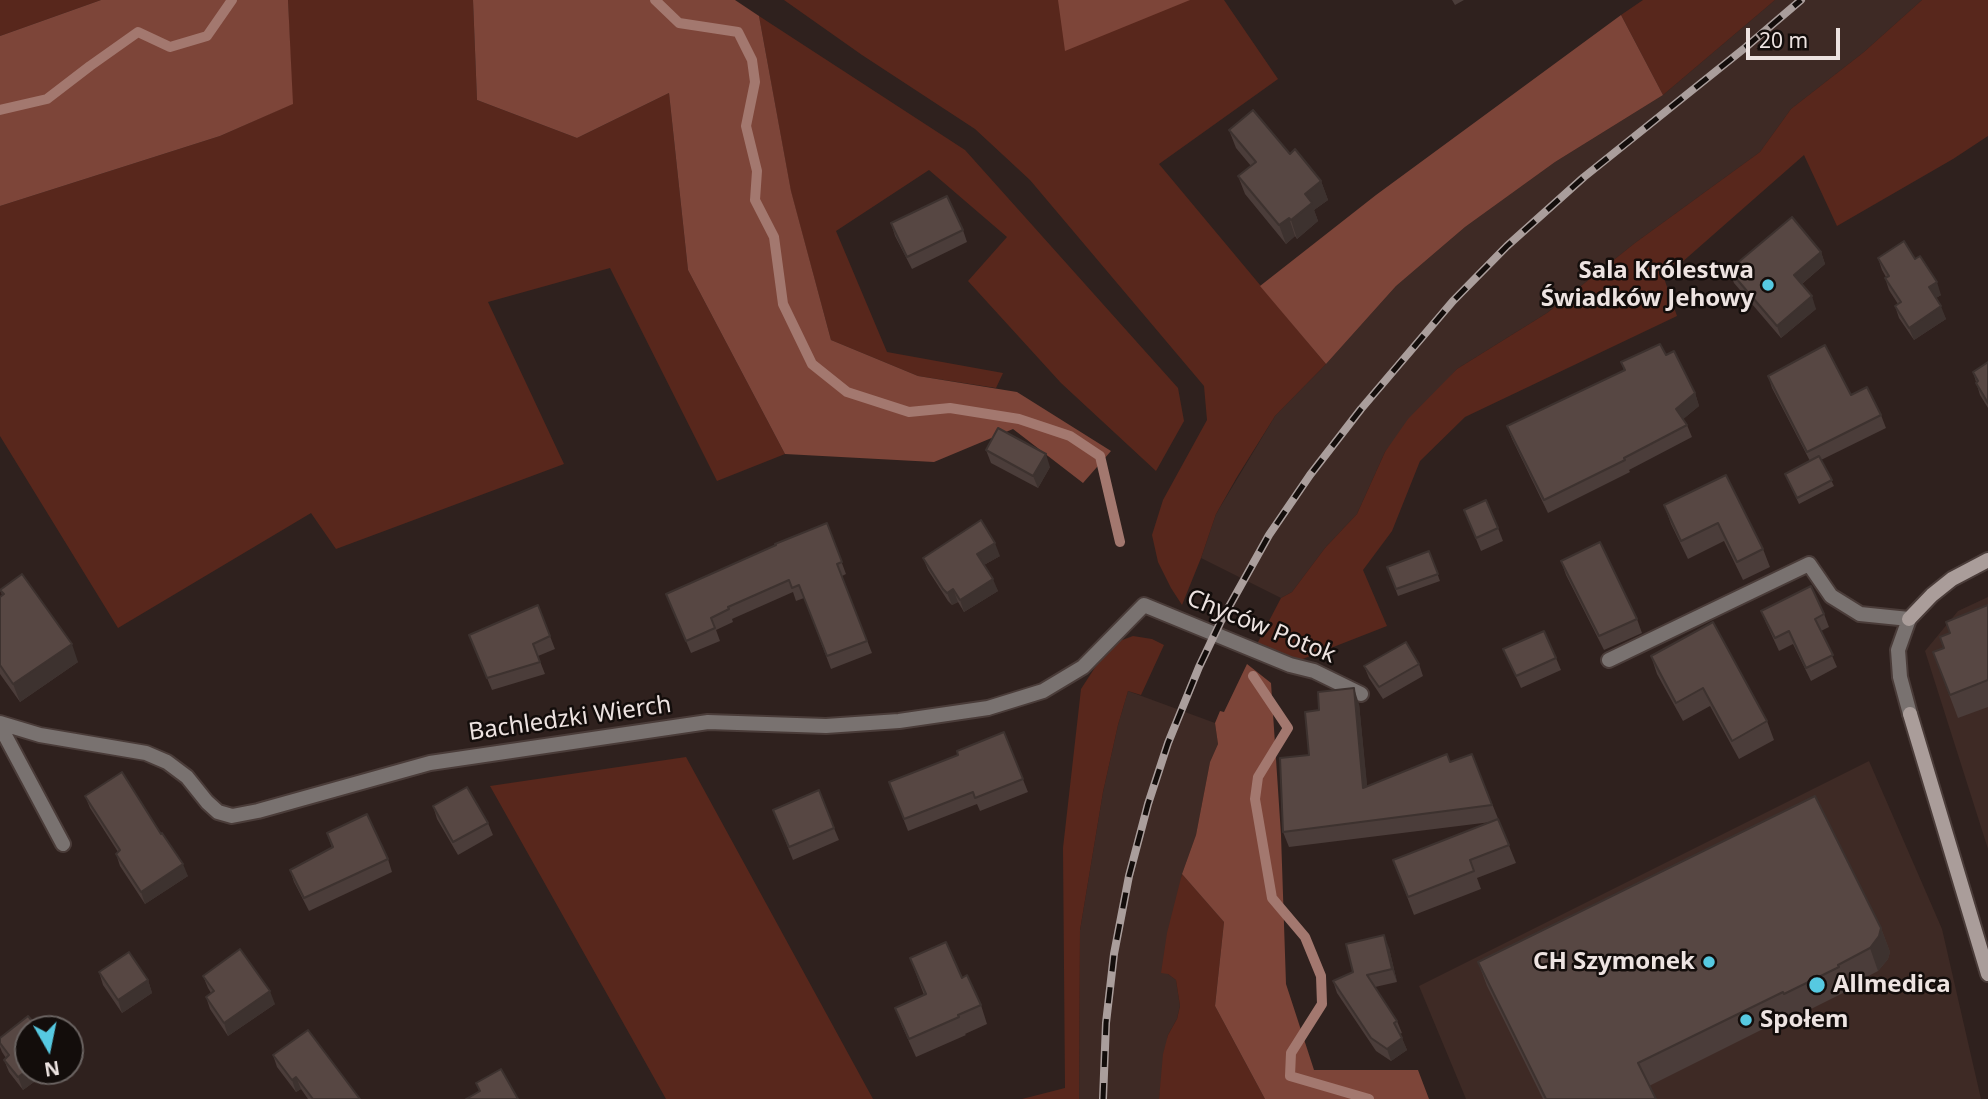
<!DOCTYPE html>
<meta charset="utf-8">
<style>
body{margin:0}
#map{position:relative;width:1988px;height:1099px;overflow:hidden;background:#2f211e;font-family:"Noto Sans",sans-serif}
canvas{display:block}
.north{position:absolute;left:14px;top:1015px;width:70px;height:70px;box-sizing:border-box;background:#130d0b;border:2px solid #6a6361;border-radius:50%;rotate:171deg;font-size:19px;font-weight:700;line-height:28px;text-align:center;color:#ede3e1}
.north::after{content:'';display:block;margin:auto;width:24px;height:32px;background:#56c9e1;clip-path:polygon(50% 0,100% 100%,50% 72%,0 100%)}
.scale{position:absolute;left:1746px;top:28px;width:94px;height:32px;box-sizing:border-box;border:4px solid #ede3e1;border-top:0;padding-left:9px;font-size:21px;line-height:24px;white-space:nowrap;color:#ede3e1;-webkit-text-stroke:5px #130d0b;paint-order:stroke}
</style>
<div id="map">
<canvas width="1988" height="1099"></canvas>
<div class="north">N</div>
<div class="scale">20 m</div>
</div>
<script>
const ctx = document.querySelector('canvas').getContext('2d');
ctx.lineJoin = 'round';
function fillPath(path, color) { ctx.fillStyle = color; ctx.fill(path, 'evenodd'); }
const poly = rows => new Path2D(rows.map(r => 'M' + r).join(''));
function stroke(path, color, width, dash) { ctx.strokeStyle = color; ctx.lineWidth = width; ctx.lineCap = dash ? 'butt' : 'round'; ctx.setLineDash(dash || []); ctx.stroke(path); }
function write(font, color, halo, rows, align = 'center') {
  ctx.font = font + ' "Noto Sans",sans-serif'; ctx.lineWidth = 5; ctx.setLineDash([]); ctx.textBaseline = 'middle'; ctx.strokeStyle = halo; ctx.fillStyle = color; for (const [text, x, y, turn = 0] of rows) {
    ctx.save(); ctx.translate(x, y); ctx.rotate((+turn || 0) * Math.PI / 180); ctx.textAlign = isNaN(turn) ? turn : align; if (halo) ctx.strokeText(text, 0, 0); ctx.fillText(text, 0, 0); ctx.restore();
  }
}
const built = poly([
 [1775,0,1922,0,1864,52,1791,109,1760,152,1635,243,1547,313,1457,369,1385,452,1357,514,1325,548,1292,592,1281,598,1201,558,1216,514,1275,416,1326,364,1396,286,1465,227,1555,162,1663,95],
 [1988,597,1988,849,1925,651,1958,611],
 [1128,691,1215,723,1218,744,1210,762,1196,835,1182,874,1168,974,1176,980,1180,1006,1177,1019,1168,1035,1159,1099,1079,1099,1080,930,1103,792,1118,725],
 [1869,761,1942,929,1981,1099,1466,1099,1419,986]
]);
const green = poly([
 [0,0,101,0,0,36],
 [288,0,473,0,477,100,577,138,669,93,688,270,785,454,717,481,610,268,488,302,564,464,336,549,311,513,118,628,0,436,0,206,220,136,292,104],
 [784,0,1224,0,1278,79,1159,164,1326,364,1275,416,1237,477,1216,514,1201,558,1182,605,1171,588,1158,562,1152,535,1163,500,1207,420,1204,386,1030,180,975,129,862,55],
 [1643,0,1775,0,1663,95,1621,15],
 [1922,0,1988,0,1988,136,1953,159,1837,226,1804,155,1664,278,1677,316,1465,417,1420,461,1392,531,1363,570,1387,626,1295,662,1257,644,1281,598,1292,592,1325,548,1357,514,1385,452,1408,419,1457,369,1547,313,1635,243,1760,152,1791,109,1864,52],
 [759,16,965,150,1178,388,1184,421,1156,471,1061,383,968,281,1007,237,929,170,836,231,887,352,1003,373,996,388,918,376,831,340,791,192],
 [1133,636,1152,639,1164,645,1141,695,1128,691,1118,725,1103,792,1080,930,1079,1099,1022,1099,1065,1088,1063,848,1081,689,1107,649,1114,643],
 [686,757,873,1099,666,1099,490,786],
 [1182,874,1224,922,1215,1006,1265,1099,1159,1099,1163,1054,1168,1035,1177,1019,1180,1006,1176,980,1168,974,1161,973,1167,933]
]);
const forest = poly([
 [101,0,288,0,293,104,220,136,0,206,0,36],
 [473,0,735,0,759,16,791,191,831,340,918,376,1017,392,1111,451,1083,483,1013,429,934,462,785,454,688,270,669,93,577,138,477,100],
 [1058,0,1190,0,1065,51],
 [1621,15,1663,95,1555,162,1465,227,1396,286,1326,364,1260,286,1376,195],
 [1247,664,1271,683,1281,835,1286,984,1314,1070,1418,1070,1429,1099,1265,1099,1215,1006,1224,922,1182,874,1196,835,1210,762,1218,744,1215,723,1220,711,1224,712]
]);
const stream = poly([
 [655,0,679,23,738,32,752,60,755,82,746,126,757,171,755,200,774,237,783,304,812,364,847,392,909,412,950,408,1019,419,1070,436,1100,456,1120,542],
 [0,110,47,99,90,66,138,32,170,47,207,36,232,0],
 [1253,676,1288,728,1258,777,1255,799,1272,898,1305,937,1321,976,1322,1004,1291,1053,1290,1076,1369,1099]
]);
const street = poly([
 [1609,660,1809,564,1831,596,1860,614,1909,619,1898,650,1900,677,1910,714],
 [0,723,40,735,146,753,167,762,187,777,207,802,218,812,232,816,258,811,430,763,708,722,826,726,899,721,988,708,1043,691,1083,667,1144,605,1290,665,1314,671,1361,694],
 [0,726,63,844]
]);
const secondary = poly([
 [1909,619,1932,595,1952,579,1988,560],
 [1910,714,1988,974]
]);
const rail = poly([
 [1103,1099,1106,1023,1114,954,1129,876,1148,804,1168,743,1199,667,1221,621,1269,535,1310,475,1361,409,1453,301,1507,246,1584,177,1746,47,1801,0]
]);
const wall = poly([
 [1452,0,1464,0,1455,5],
 [1229,130,1290,154,1321,181,1328,200,1314,210,1318,221,1297,239,1295,236,1286,244,1245,194,1238,176,1251,166,1236,148],
 [891,223,963,230,967,242,912,269,895,236],
 [1821,252,1825,264,1802,284,1816,309,1781,338,1734,283,1729,270],
 [1878,258,1915,259,1941,295,1936,298,1946,319,1914,340,1899,318,1895,306,1898,304,1889,290,1885,278,1886,277,1882,270],
 [1666,355,1695,393,1699,406,1683,419,1687,425,1692,437,1629,470,1630,472,1548,513,1512,439,1507,426,1624,370,1621,362],
 [1988,362,1988,408,1980,395,1973,372],
 [1768,376,1851,395,1881,415,1886,428,1821,460,1834,486,1799,504,1785,474,1810,461,1772,388],
 [986,450,1050,467,1038,488,991,463],
 [1726,475,1763,549,1770,567,1743,580,1724,541,1688,559,1671,524,1664,505],
 [1464,510,1498,528,1503,541,1481,551],
 [827,523,846,574,842,576,872,653,831,669,804,598,796,601,793,592,732,619,733,622,716,630,720,641,691,653,666,594],
 [1429,551,1440,581,1398,596,1387,567],
 [1000,556,984,565,998,591,964,612,958,602,952,605,948,601,928,570,923,558],
 [1561,561,1637,619,1642,633,1604,650,1566,575],
 [0,590,78,662,20,702,0,674,0,597,2,595],
 [538,605,555,649,538,656,545,674,492,690,469,635],
 [1988,605,1988,707,1958,718,1933,652,1944,648,1950,633],
 [1761,611,1824,614,1829,627,1821,631,1837,667,1811,681,1793,644,1779,651,1766,623],
 [1503,649,1556,658,1561,670,1521,688],
 [1651,656,1767,721,1774,740,1739,759,1710,706,1683,721,1657,674],
 [1419,664,1423,676,1383,699,1369,678,1364,666],
 [1359,704,1367,787,1450,762,1472,754,1516,863,1477,878,1481,889,1414,915,1393,860,1491,822,1289,847,1283,832,1309,755,1319,710],
 [1004,732,1028,792,980,811,977,804,908,831,889,782,958,755],
 [85,796,188,876,145,904,120,866,116,854,118,852,90,808],
 [433,806,488,823,493,835,458,855,437,819],
 [773,810,834,828,839,840,793,860],
 [327,833,388,859,392,872,309,911,294,882,290,870,332,848],
 [1881,928,1890,952,1888,959,1878,971,1846,988,1847,991,1793,1018,1791,1015,1649,1086,1656,1099,1543,1099,1487,986,1478,962],
 [1389,948,1397,982,1375,987,1397,1021,1402,1033,1400,1034,1407,1050,1391,1061,1376,1051,1337,993,1333,981,1353,972],
 [910,958,962,978,981,1005,987,1024,965,1034,966,1035,916,1057,902,1026,895,1008,924,995],
 [99,972,148,980,152,993,122,1013,103,985],
 [203,976,275,1004,228,1036,210,1009,206,997,211,993,208,988],
 [0,1038,28,1071,49,1071,23,1090,9,1072,4,1060,6,1058,2,1052,0,1047],
 [273,1055,360,1099,308,1099,301,1089,296,1092,277,1067]
]);
const shadedWall = poly([
 [1321,181,1328,200,1314,210,1318,221,1297,239,1291,220,1305,194],
 [1289,218,1295,236,1286,244,1279,225],
 [1821,252,1825,264,1798,287,1794,275],
 [1937,282,1941,295,1933,300,1929,287],
 [1812,296,1816,309,1781,338,1777,326],
 [1941,306,1946,319,1914,340,1909,328],
 [1695,393,1699,406,1681,421,1676,409],
 [1046,454,1050,467,1038,488,1033,476],
 [995,543,1000,556,982,566,977,554],
 [993,579,998,591,964,612,960,600],
 [953,589,958,602,952,605,947,593],
 [72,644,78,662,20,702,13,684],
 [1354,688,1359,704,1369,804,1363,788],
 [183,864,188,876,145,904,141,892],
 [1881,928,1890,952,1888,959,1878,971,1870,948],
 [1384,935,1389,948,1397,982,1392,969],
 [148,980,152,993,122,1013,118,1000],
 [270,991,275,1004,228,1036,224,1023],
 [1402,1038,1407,1050,1391,1061,1387,1049],
 [28,1070,28,1071,49,1071,23,1090,18,1077],
 [296,1077,301,1089,296,1092,292,1080]
]);
const building = poly([
 [1253,110,1290,154,1295,149,1321,181,1305,194,1312,203,1291,220,1289,218,1279,225,1238,176,1256,162,1229,130,1253,110],
 [947,196,963,230,907,257,891,223,947,196],
 [1792,217,1821,252,1794,275,1812,296,1777,326,1729,270,1792,217],
 [1904,241,1915,259,1920,256,1937,282,1929,287,1941,306,1909,328,1895,306,1901,302,1885,278,1889,276,1878,258,1904,241],
 [1660,344,1666,355,1674,351,1695,393,1676,409,1687,425,1624,458,1625,460,1544,500,1507,426,1625,370,1621,362,1660,344],
 [1825,345,1851,395,1867,387,1881,415,1807,452,1768,376,1825,345],
 [1988,362,1988,403,1976,383,1978,381,1973,372,1988,362],
 [998,428,1046,454,1033,476,986,450,998,428],
 [1819,456,1832,480,1797,498,1785,474,1819,456],
 [1726,475,1763,549,1737,562,1718,523,1681,541,1664,505,1726,475],
 [1486,500,1498,528,1476,538,1464,510,1486,500],
 [981,520,995,543,977,554,993,579,960,600,953,589,947,593,943,589,923,558,981,520],
 [827,523,842,562,837,564,867,641,827,656,799,585,792,588,789,580,728,607,729,609,711,618,715,628,686,641,666,594,776,545,775,544,827,523],
 [1600,542,1637,619,1599,636,1561,561,1600,542],
 [1429,551,1438,574,1396,589,1387,567,1429,551],
 [22,574,72,644,13,684,0,665,0,597,4,594,0,590,22,574],
 [1811,586,1824,614,1815,619,1833,655,1806,668,1789,631,1775,638,1761,611,1811,586],
 [538,605,550,636,533,644,540,662,487,678,469,635,538,605],
 [1988,605,1988,680,1950,695,1933,652,1944,648,1940,637,1950,633,1946,622,1988,605],
 [1713,622,1767,721,1732,741,1703,688,1676,703,1651,656,1713,622],
 [1544,631,1556,658,1516,676,1503,649,1544,631],
 [1406,642,1419,664,1379,687,1364,666,1406,642],
 [1354,688,1363,788,1447,754,1450,762,1472,754,1492,805,1283,832,1280,758,1309,755,1305,712,1319,710,1318,692,1354,688],
 [1004,732,1023,779,975,798,973,792,904,819,889,782,958,755,957,751,1004,732],
 [122,772,161,834,162,833,183,864,141,892,116,854,120,850,85,796,122,772],
 [467,787,488,823,453,842,433,806,467,787],
 [819,790,834,828,789,847,773,810,819,790],
 [1815,796,1881,928,1879,936,1870,948,1838,965,1839,967,1784,994,1783,992,1638,1063,1656,1099,1546,1099,1478,962,1815,796],
 [367,814,388,859,304,898,290,870,333,847,327,833,367,814],
 [1498,819,1509,845,1470,860,1474,871,1408,897,1393,860,1498,819],
 [1384,935,1392,969,1367,975,1397,1021,1394,1023,1402,1038,1387,1049,1371,1038,1333,981,1353,972,1346,944,1384,935],
 [946,942,962,978,967,975,981,1005,958,1015,959,1017,909,1039,895,1008,926,994,910,958,946,942],
 [240,949,270,991,224,1023,206,997,214,991,203,976,240,949],
 [129,952,148,980,118,1000,99,972,129,952],
 [28,1016,39,1029,28,1029,28,1070,18,1077,4,1060,9,1055,0,1043,0,1038,28,1016],
 [308,1030,360,1099,313,1099,296,1077,292,1080,273,1055,308,1030],
 [501,1069,518,1099,466,1099,480,1091,476,1083,501,1069]
]);
const markers = [
 [1768,285,7,"#56c9e1"],
 [1709,962,7,"#56c9e1"],
 [1817,985,9,"#56c9e1"],
 [1746,1020,7,"#56c9e1"]
];
const poiNames = [
 ["Sala Królestwa",1754,271],
 ["Świadków Jehowy",1754,299],
 ["CH Szymonek",1695,962],
 ["Allmedica",1833,985,"left"],
 ["Społem",1760,1020,"left"]
];
const streetNames = [
 ["Chyców Potok",1261,627,22],
 ["Bachledzki Wierch",570,719,-8]
];
fillPath(built, '#3e2a25');
fillPath(green, '#58271c');
fillPath(forest, '#7d4539');
stroke(stream, '#a3786f', 10);
stroke(street, '#4a3c39', 18);
stroke(secondary, '#4a3c39', 18);
stroke(street, '#797270', 14);
stroke(secondary, '#aa9d9a', 14);
stroke(rail, '#aa9e9c', 8);
stroke(rail, '#130d0b', 5, [16]);
fillPath(wall, '#4b3d3a');
fillPath(shadedWall, '#3d322f');
fillPath(building, '#574743');
stroke(building, '#3d322f', 2);
for (const [x, y, r, color] of markers) { const dot = new Path2D(); dot.arc(x, y, r, 0, 2 * Math.PI); ctx.fillStyle = color; ctx.fill(dot); stroke(dot, '#130d0b', 2.5); }
write('bold 24px', '#ede3e1', '#130d0b', poiNames, 'right');
write('24px', '#ede3e1', '#130d0b', streetNames);
</script>
